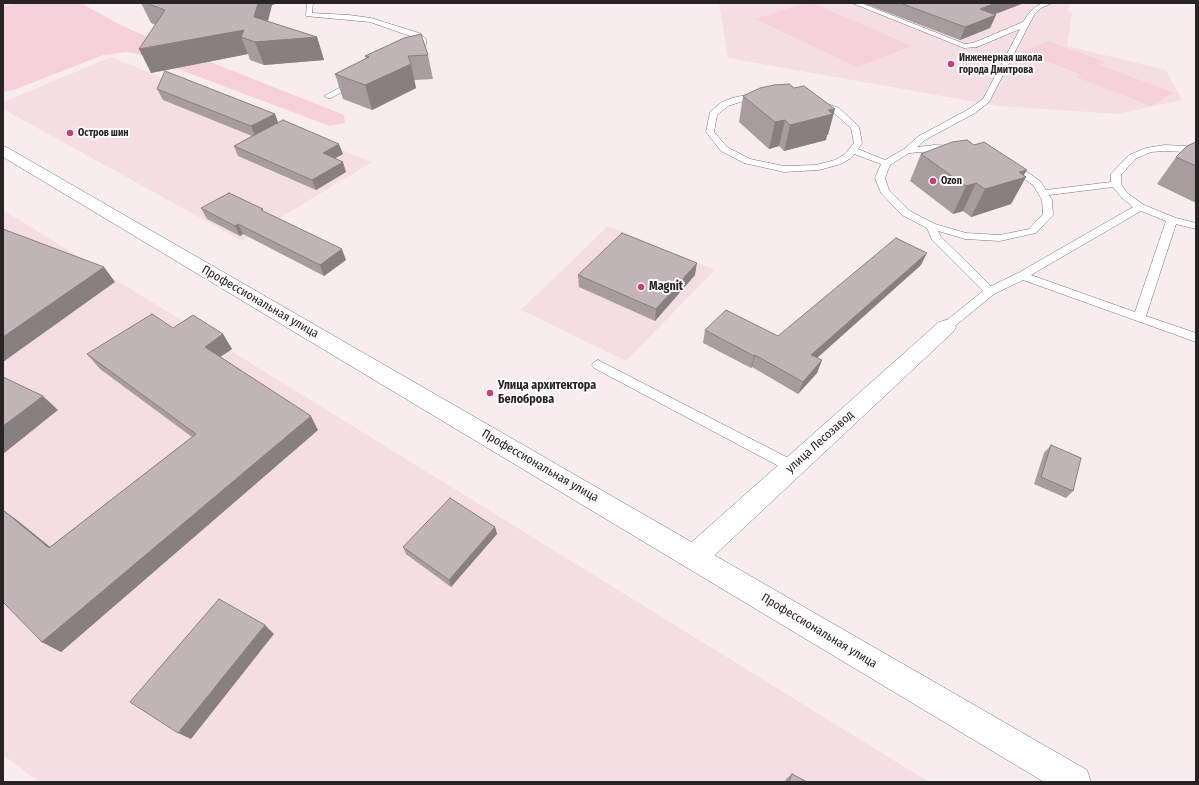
<!DOCTYPE html>
<meta charset="utf-8">
<style>
body{margin:0}
#map{position:relative;width:1199px;height:785px;overflow:hidden;background:#f9ecef;font-family:"Fira Sans Condensed",sans-serif}
canvas{display:block}
.frame{position:absolute;inset:0;border:4px solid #282324;pointer-events:none}
</style>
<div id="map">
<canvas width="1199" height="785"></canvas>
<div class="frame"></div>
</div>
<script>
const ctx = document.querySelector('canvas').getContext('2d');
ctx.lineJoin = 'round';
function fillPath(path, color) { ctx.fillStyle = color; ctx.fill(path, 'evenodd'); }
const poly = rows => new Path2D(rows.map(r => 'M' + r).join(''));
function stroke(path, color, width, dash) { ctx.strokeStyle = color; ctx.lineWidth = width; ctx.lineCap = dash ? 'butt' : 'round'; ctx.setLineDash(dash || []); ctx.stroke(path); }
function write(font, color, halo, rows, align = 'center') {
  ctx.font = font + ' "Fira Sans Condensed",sans-serif'; ctx.lineWidth = 4; ctx.setLineDash([]); ctx.textBaseline = 'middle'; ctx.strokeStyle = halo; ctx.fillStyle = color; for (const [text, x, y, turn = 0] of rows) {
    ctx.save(); ctx.translate(x, y); ctx.rotate((+turn || 0) * Math.PI / 180); ctx.textAlign = isNaN(turn) ? turn : align; if (halo) ctx.strokeText(text, 0, 0); ctx.fillText(text, 0, 0); ctx.restore();
  }
}
const built = poly([
 [719,3,1071,3,1067,10,1072,14,1067,46,1166,70,1182,100,1118,114,998,106,728,58],
 [111,57,372,162,242,241,3,109,3,102],
 [3,210,929,782,39,782,3,755],
 [608,226,715,270,626,361,521,310]
]);
const green = poly([
 [17,3,81,3,122,26,160,42,344,115,345,123,330,126,138,54,127,52,103,55,14,90,3,92,3,6],
 [806,3,812,3,912,46,857,67,755,19],
 [1048,41,1105,62,1100,65,1174,93,1151,106,1076,77,1080,74,1023,52]
]);
const service = poly([
 [307,3,313,3,312,13,349,15,371,18,419,33,426,39,426,45,422,50,416,50,415,48,418,45,418,40,413,37,370,22,306,16,307,3],
 [852,3,861,3,965,44,973,43,1023,22,1029,13,1037,6,1043,3,1052,3,1041,8,1034,15,989,102,975,113,925,140,917,147,934,145,955,146,958,147,959,149,958,151,934,151,909,153,890,165,885,178,889,190,910,211,935,224,966,233,1000,235,1029,229,1043,214,1042,200,1033,185,1007,167,1005,165,1007,163,1013,163,1020,167,1040,181,1046,190,1111,182,1111,174,1129,155,1146,148,1165,145,1185,146,1196,149,1196,155,1185,152,1165,151,1151,152,1135,159,1121,175,1121,184,1127,193,1144,205,1176,218,1196,223,1196,229,1176,224,1146,316,1196,333,1196,342,1023,280,994,294,950,330,946,331,942,330,940,327,942,324,983,291,932,240,927,228,902,215,881,193,875,178,881,164,854,154,851,158,841,164,819,170,784,172,744,163,721,151,706,132,710,112,722,102,732,98,756,93,778,93,806,96,839,108,859,127,862,143,858,149,885,160,904,149,919,136,969,109,983,99,1020,29,977,47,964,48,852,3],
 [756,97,778,97,802,100,833,112,851,128,854,143,845,154,835,160,816,165,784,166,750,159,727,147,714,132,717,115,728,106,756,97],
 [1113,187,1121,197,1133,207,1018,273,991,286,941,237,938,231,965,239,1000,241,1036,233,1053,215,1052,200,1049,195,1113,187],
 [1141,211,1166,221,1135,312,1031,275,1141,211],
 [352,81,355,81,359,83,331,98,328,98,324,96,352,81],
 [598,360,798,463,800,467,798,471,793,473,788,471,594,368,592,365,594,362,598,360]
]);
const minor = poly([
 [946,320,953,322,956,327,953,332,703,566,694,569,685,566,681,557,685,548,939,322,946,320]
]);
const secondary = poly([
 [3,146,8,148,1087,770,1091,782,1044,782,3,157,3,146]
]);
const wall = poly([
 [141,3,278,3,272,5,268,22,317,37,324,60,264,65,250,60,248,54,151,73,156,25,151,23],
 [863,3,1024,3,994,14,996,15,990,28,960,40],
 [428,55,433,79,414,80,416,88,372,110,343,99,335,74,366,59,365,56],
 [157,89,275,114,278,123,343,154,335,158,346,172,316,190,238,156,234,146,252,136,163,100],
 [743,96,828,135,827,135,826,140,784,151,779,146,769,149,739,122],
 [1196,142,1196,203,1157,184,1176,157],
 [921,154,1024,175,1026,177,1011,204,971,217,963,211,953,214,910,181],
 [201,208,263,209,263,211,346,260,324,276,243,234,240,236,207,219],
 [921,265,817,358,822,360,817,373,798,394,752,367,751,368,703,343,705,330,778,336],
 [578,275,695,275,655,321,579,287],
 [173,328,223,334,232,349,220,357,318,430,61,652,42,642,3,510,18,521,50,547,192,437,100,369,87,354],
 [1051,445,1073,491,1066,498,1034,484,1044,453],
 [495,527,497,534,451,587,406,554,403,547],
 [792,774,807,782,785,782,786,779]
]);
const shadedWall = poly([
 [258,3,278,3,272,5,262,40,254,17],
 [996,3,1024,3,975,22,980,9],
 [996,15,990,28,960,40,965,27],
 [244,30,241,37,248,54,151,73,139,49],
 [317,37,324,60,264,65,255,42],
 [411,64,416,88,372,110,365,85],
 [835,109,828,135,827,135,826,140,784,151,790,125,828,110],
 [275,114,279,125,256,138,251,126],
 [785,120,779,146,769,149,775,122],
 [339,144,343,154,326,163,323,153],
 [343,162,346,172,316,190,312,180],
 [1027,170,1022,178,1026,177,1011,204,971,217,985,189,1019,172],
 [976,183,963,211,953,214,966,186],
 [238,224,243,234,240,236,235,226],
 [342,249,346,260,324,276,320,265],
 [927,253,921,265,807,367,811,355],
 [697,263,695,275,655,321,656,309],
 [104,267,115,282,3,362,3,337],
 [223,334,232,349,214,361,205,347],
 [755,355,752,367,751,368,754,356],
 [822,360,817,373,798,394,803,382],
 [43,396,58,410,3,454,3,426],
 [311,416,318,430,61,652,42,642],
 [3,510,18,521,66,560,49,548],
 [495,527,497,534,451,587,449,580],
 [265,625,274,634,191,739,178,733]
]);
const building = poly([
 [146,3,258,3,254,17,317,37,255,42,241,37,244,30,139,49,165,10,146,3],
 [900,3,996,3,980,9,996,15,965,27,900,3],
 [421,34,428,55,408,56,411,64,365,85,335,74,369,57,365,56,404,38,421,34],
 [165,71,275,114,251,126,157,89,165,71],
 [789,84,794,88,804,86,835,109,828,110,833,114,790,125,785,120,775,122,743,96,760,88,774,85,789,84],
 [283,120,339,144,323,153,343,162,312,180,234,146,283,120],
 [967,140,974,145,984,142,1027,170,1019,172,1026,177,985,189,976,183,966,186,921,154,952,142,967,140],
 [1196,142,1196,166,1176,157,1187,146,1196,142],
 [229,193,263,209,261,210,342,249,320,265,238,224,235,226,201,208,229,193],
 [3,229,104,267,3,337,3,229],
 [622,233,697,263,656,309,578,275,622,233],
 [896,238,927,253,811,355,822,360,803,382,755,355,754,356,705,330,726,310,778,336,896,238],
 [152,314,173,328,193,315,223,334,205,347,311,416,42,642,3,602,3,510,49,548,196,434,87,354,152,314],
 [3,377,43,396,3,426,3,377],
 [1051,445,1081,458,1073,491,1041,477,1051,445],
 [450,498,495,527,449,580,403,547,450,498],
 [219,599,265,625,178,733,130,702,219,599],
 [792,774,807,782,789,782,792,774]
]);
const markers = [
 [951,64,4,"#c93e76"],
 [70,133,4,"#c93e76"],
 [933,181,4,"#c93e76"],
 [641,287,4,"#c93e76"],
 [490,393,4,"#c93e76"]
];
const farPoinames = [
 ["Инженерная школа",959,58],
 ["города Дмитрова",959,70],
 ["Остров шин",78,133],
 ["Ozon",941,181]
];
const poiNames = [
 ["Magnit",649,287],
 ["Улица архитектора",498,386],
 ["Белоброва",498,400]
];
const streetNames = [
 ["Профессиональная улица",260,302,30],
 ["улица Лесозавод",820,442,-42],
 ["Профессиональная улица",540,466,30],
 ["Профессиональная улица",819,631,31]
];
fillPath(built, '#f4dee4');
fillPath(green, '#f6d1db');
stroke(service, '#7e7275', 1);
stroke(minor, '#7e7275', 1);
stroke(secondary, '#7e7275', 1);
fillPath(service, '#fff');
fillPath(minor, '#fff');
fillPath(secondary, '#fff');
fillPath(wall, '#a79c9e');
fillPath(shadedWall, '#887f81');
fillPath(building, '#c2b5b8');
stroke(building, '#887f81', 1);
for (const [x, y, r, color] of markers) { const dot = new Path2D(); dot.arc(x, y, r, 0, 2 * Math.PI); ctx.fillStyle = color; ctx.fill(dot); stroke(dot, '#fffcfd', 1.5); }
write('bold 10px', '#282324', '#fffcfd', farPoinames, 'left');
write('bold 12px', '#282324', '#fffcfd', poiNames, 'left');
write('12px', '#282324', '#fffcfd', streetNames);
</script>
